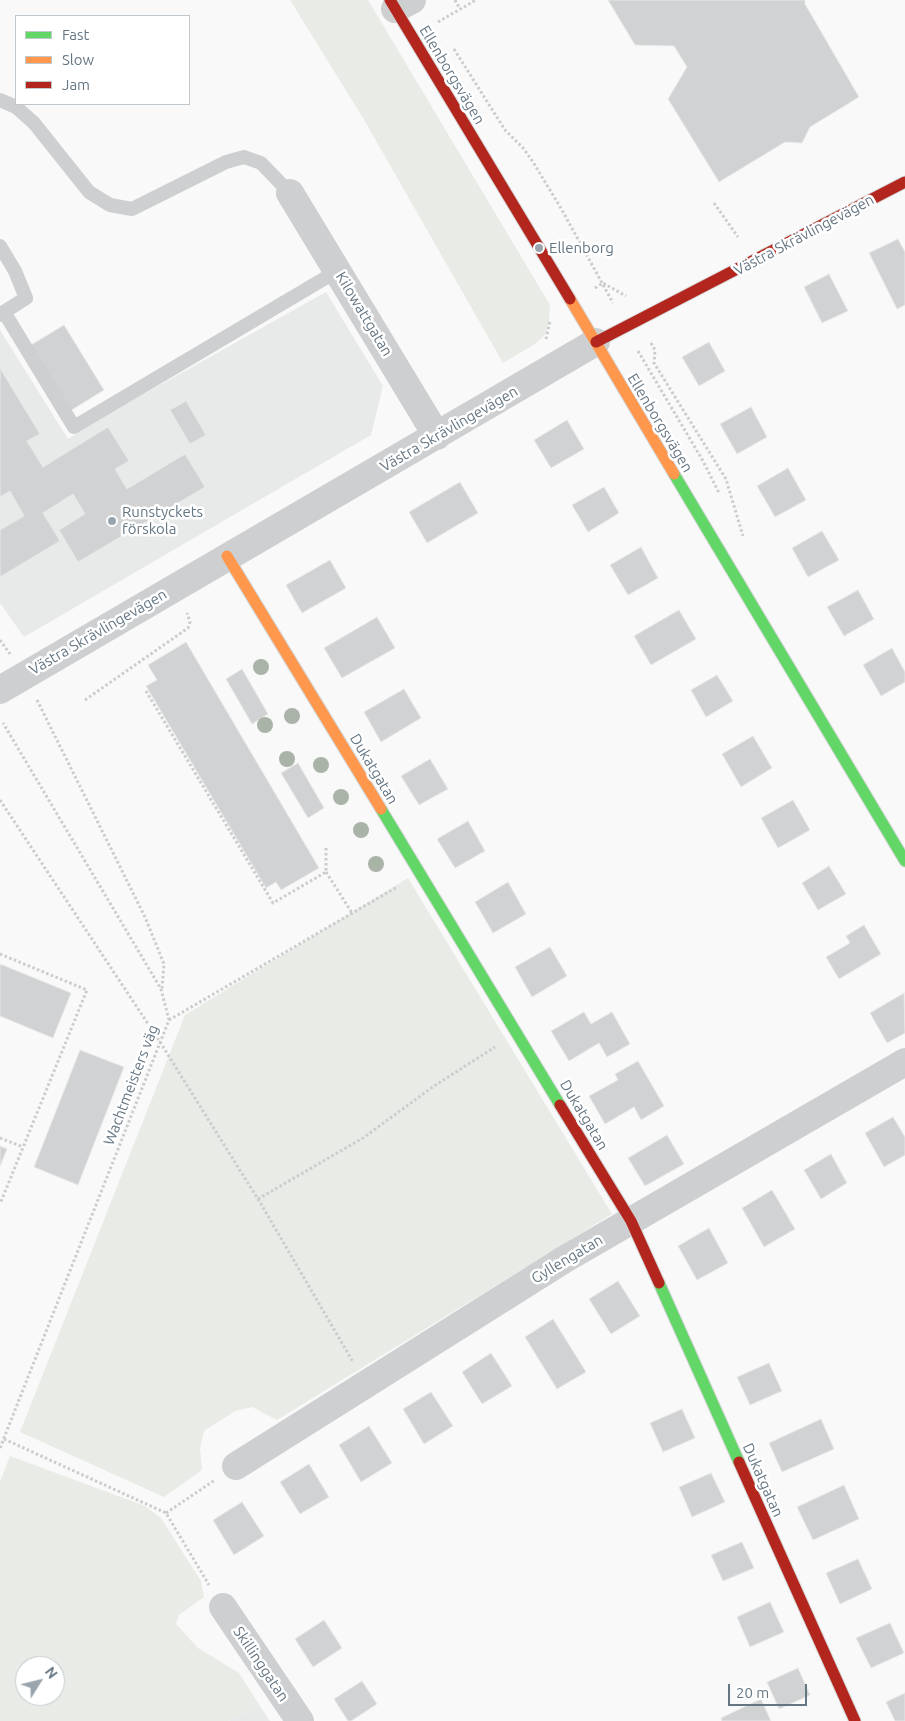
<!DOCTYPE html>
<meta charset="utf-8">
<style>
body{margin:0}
#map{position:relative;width:905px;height:1721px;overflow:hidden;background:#f9f9f9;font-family:Ubuntu,sans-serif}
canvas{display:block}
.legend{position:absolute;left:15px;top:15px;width:175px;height:90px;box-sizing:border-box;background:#fff;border:1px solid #c1c8cd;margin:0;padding:6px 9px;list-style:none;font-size:15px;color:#657683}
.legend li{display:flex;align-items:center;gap:10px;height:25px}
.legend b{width:25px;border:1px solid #c1c8cd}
.north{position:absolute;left:15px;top:1656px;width:50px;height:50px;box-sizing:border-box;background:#fff;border:1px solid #c1c8cd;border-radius:50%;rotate:54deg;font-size:14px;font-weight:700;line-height:20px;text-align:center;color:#657683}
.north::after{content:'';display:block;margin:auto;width:18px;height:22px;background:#99a4ac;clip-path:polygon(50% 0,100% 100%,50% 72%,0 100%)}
.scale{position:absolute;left:728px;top:1684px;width:79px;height:22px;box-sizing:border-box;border:2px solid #657683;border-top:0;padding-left:6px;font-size:15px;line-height:18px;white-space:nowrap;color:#657683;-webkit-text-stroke:4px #fff;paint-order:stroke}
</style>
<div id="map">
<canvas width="905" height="1721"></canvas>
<ul class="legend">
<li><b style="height:6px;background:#63d668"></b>Fast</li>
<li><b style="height:6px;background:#ff974d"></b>Slow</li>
<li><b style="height:6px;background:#b3261e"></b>Jam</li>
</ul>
<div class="north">N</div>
<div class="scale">20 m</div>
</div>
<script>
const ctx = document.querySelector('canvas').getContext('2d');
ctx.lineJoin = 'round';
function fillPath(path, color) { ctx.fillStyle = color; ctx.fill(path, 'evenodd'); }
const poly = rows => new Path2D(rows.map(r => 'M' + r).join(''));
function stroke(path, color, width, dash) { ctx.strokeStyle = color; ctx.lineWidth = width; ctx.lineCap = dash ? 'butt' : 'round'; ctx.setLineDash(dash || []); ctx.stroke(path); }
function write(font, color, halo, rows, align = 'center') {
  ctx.font = font + ' Ubuntu,sans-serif'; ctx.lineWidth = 5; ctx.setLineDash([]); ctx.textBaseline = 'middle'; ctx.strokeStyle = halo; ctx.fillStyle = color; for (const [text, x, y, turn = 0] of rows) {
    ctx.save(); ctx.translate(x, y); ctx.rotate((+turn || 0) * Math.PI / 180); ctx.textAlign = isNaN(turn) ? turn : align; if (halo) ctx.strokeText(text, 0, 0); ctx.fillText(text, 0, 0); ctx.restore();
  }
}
const built = poly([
 [326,292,383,386,371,435,24,637,0,603,0,330,68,439,142,395],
 [260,1706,270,1721,228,1721]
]);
const green = poly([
 [290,0,368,0,550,305,549,322,545,335,535,344,503,363,363,118],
 [408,878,612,1214,277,1420,252,1407,235,1411,204,1431,200,1449,202,1470,164,1497,20,1432,185,1015],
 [10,1456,145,1506,161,1518,201,1581,204,1597,179,1615,176,1624,198,1648,239,1673,260,1706,228,1721,0,1721,0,1482],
 [25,1666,55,1666,55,1696,25,1696]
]);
const building = poly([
 [608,0,805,0,805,4,859,97,810,127,802,143,785,142,719,182,668,99,687,67,674,46,635,45,608,0],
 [898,239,905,252,905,305,897,309,869,253,898,239],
 [829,274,848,311,822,323,804,287,829,274],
 [64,325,104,390,70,411,31,345,64,325],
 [709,342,725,371,699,386,682,357,709,342],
 [0,368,40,434,27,441,43,467,108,427,129,461,115,469,127,489,185,454,205,487,78,562,59,530,85,514,73,494,43,513,60,541,0,577,0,530,24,516,10,491,0,497,0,368],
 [186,401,206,435,190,444,170,410,186,401],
 [751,407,767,437,737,454,720,424,751,407],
 [567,420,584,449,551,468,534,440,567,420],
 [788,468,806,500,775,517,757,486,788,468],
 [460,482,478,513,427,543,409,512,460,482],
 [604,487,619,513,588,532,572,505,604,487],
 [822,531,839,560,808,577,792,548,822,531],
 [641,547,658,578,628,595,610,565,641,547],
 [330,560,346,588,302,613,286,585,330,560],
 [858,590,874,619,844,636,827,607,858,590],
 [679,610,696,639,651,665,634,636,679,610],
 [377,617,395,648,342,678,324,648,377,617],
 [186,642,319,868,281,890,276,882,266,888,146,686,157,680,148,665,186,642],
 [892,648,905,672,905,682,881,696,863,665,892,648],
 [242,669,268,714,252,724,226,679,242,669],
 [717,675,733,701,706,717,691,690,717,675],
 [404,689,421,718,381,742,364,712,404,689],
 [753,736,772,768,741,787,722,754,753,736],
 [430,759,448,789,419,805,401,776,430,759],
 [298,763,324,808,308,818,281,773,298,763],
 [793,800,810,830,778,848,761,818,793,800],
 [468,821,485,851,455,868,437,839,468,821],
 [829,866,846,894,818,910,802,883,829,866],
 [508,882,526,914,493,933,475,902,508,882],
 [864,925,881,954,839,979,826,957,850,943,846,936,864,925],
 [550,947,567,976,532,997,515,967,550,947],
 [0,964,71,993,53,1038,0,1016,0,964],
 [904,993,905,1033,887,1043,870,1013,904,993],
 [584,1012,591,1024,612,1012,630,1044,607,1057,599,1043,569,1061,551,1031,584,1012],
 [80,1050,124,1067,78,1185,34,1167,80,1050],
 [638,1061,664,1106,641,1120,634,1107,605,1124,589,1096,618,1080,615,1074,638,1061],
 [893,1117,905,1137,905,1155,884,1167,865,1133,893,1117],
 [667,1135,684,1164,645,1186,628,1158,667,1135],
 [0,1146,7,1149,0,1166,0,1146],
 [831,1154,847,1183,821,1199,804,1170,831,1154],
 [772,1190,795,1229,764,1247,742,1208,772,1190],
 [709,1228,728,1263,697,1280,678,1246,709,1228],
 [618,1281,640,1316,611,1334,589,1299,618,1281],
 [553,1319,586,1372,557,1389,525,1337,553,1319],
 [491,1353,512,1386,482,1404,462,1372,491,1353],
 [769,1363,782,1391,750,1405,737,1377,769,1363],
 [431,1392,453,1426,424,1444,403,1409,431,1392],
 [682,1409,695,1438,663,1452,650,1423,682,1409],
 [821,1419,834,1449,782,1472,769,1443,821,1419],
 [369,1426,392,1463,361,1482,339,1445,369,1426],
 [309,1464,329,1497,300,1514,280,1482,309,1464],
 [711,1473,725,1502,692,1517,679,1487,711,1473],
 [844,1485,859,1519,813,1540,797,1507,844,1485],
 [242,1502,264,1536,234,1555,213,1520,242,1502],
 [742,1542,754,1568,723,1581,711,1555,742,1542],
 [858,1559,872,1589,840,1604,826,1573,858,1559],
 [770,1602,784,1632,750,1647,737,1617,770,1602],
 [324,1620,342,1648,313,1667,295,1639,324,1620],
 [890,1623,904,1653,871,1668,856,1638,890,1623],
 [798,1668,810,1695,779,1709,767,1682,798,1668],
 [362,1681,377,1704,351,1721,348,1721,334,1699,362,1681],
 [905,1693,905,1721,895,1721,886,1702,905,1693],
 [761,1699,771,1721,722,1721,721,1718,761,1699]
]);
const path = poly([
 [455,0,460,9],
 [438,22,476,0],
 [454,49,505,130,524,149,533,162,562,210,613,303],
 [714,203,738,237],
 [595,288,603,283,626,296],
 [546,339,550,321],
 [651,343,655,350,654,363,726,479,743,536],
 [638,351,703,461,719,493],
 [0,640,10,654],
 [146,691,273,903,326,872,326,846],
 [37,700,145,917,164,964,162,988],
 [85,700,188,628,190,622,187,613],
 [0,800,160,1042,261,1204,353,1362],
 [326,872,352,913],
 [0,954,87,990,0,1204],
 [169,1020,397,887],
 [0,1138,23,1147],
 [258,1199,363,1138,434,1086,495,1047],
 [4,1439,166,1513,209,1585],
 [0,1448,169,1020,161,989,3,723],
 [166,1513,215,1480]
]);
const lane = poly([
 [0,100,16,107,34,123,89,192,110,205,132,209,226,162,244,157,261,163,290,193],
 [0,246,15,271,26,298,4,312],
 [0,315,4,312,74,427,327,277,332,261]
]);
const street = poly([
 [395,9,412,0],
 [290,193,437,436],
 [0,690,596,342],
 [236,1466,565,1259,905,1062],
 [223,1607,300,1721]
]);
const fast = poly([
 [674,474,905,861],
 [381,809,560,1105],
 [659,1283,739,1462]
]);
const slow = poly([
 [570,299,674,474],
 [227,556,381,809]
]);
const jam = poly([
 [390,0,570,299],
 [596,342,905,182],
 [560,1105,631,1221,659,1283],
 [739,1462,855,1721]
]);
const trees = [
 [261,667],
 [292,716],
 [265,725],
 [287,759],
 [321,765],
 [341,797],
 [361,830],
 [376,864]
];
const markers = [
 [539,248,5,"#99a4ac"],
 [112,521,5,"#99a4ac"]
];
const streetNames = [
 ["Ellenborgsvägen",452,75,59],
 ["Västra Skrävlingevägen",804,235,-28],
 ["Kilowattgatan",364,314,59],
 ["Ellenborgsvägen",660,423,59],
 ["Västra Skrävlingevägen",449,429,-30],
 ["Västra Skrävlingevägen",98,632,-30],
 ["Dukatgatan",374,769,59],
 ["Wachtmeisters väg",131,1085,-69],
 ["Dukatgatan",584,1115,59],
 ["Gyllengatan",567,1259,-31],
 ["Dukatgatan",763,1480,66],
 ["Skillinggatan",261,1664,56]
];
const poiNames = [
 ["Ellenborg",549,248],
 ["Runstyckets",122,512],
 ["förskola",122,529]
];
fillPath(built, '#e8e9e9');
fillPath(green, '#e8ebe6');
fillPath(building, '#d0d2d3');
stroke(building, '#e8e8e8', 1);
stroke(fast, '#d5d6d7', 13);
stroke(slow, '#d5d6d7', 13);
stroke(jam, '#d5d6d7', 13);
stroke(path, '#cbcccd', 3, [2.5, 2.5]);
stroke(lane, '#cecfd0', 14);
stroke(street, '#cecfd0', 28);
stroke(fast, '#63d668', 11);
stroke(slow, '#ff974d', 11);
stroke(jam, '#b3261e', 11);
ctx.fillStyle = '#a9b3a7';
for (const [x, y] of trees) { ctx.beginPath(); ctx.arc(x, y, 8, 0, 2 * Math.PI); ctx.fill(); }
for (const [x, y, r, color] of markers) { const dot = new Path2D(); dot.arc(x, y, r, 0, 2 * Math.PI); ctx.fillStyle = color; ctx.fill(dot); stroke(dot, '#fff', 2); }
write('15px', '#657683', '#fff', streetNames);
write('15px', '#657683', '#fff', poiNames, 'left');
</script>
